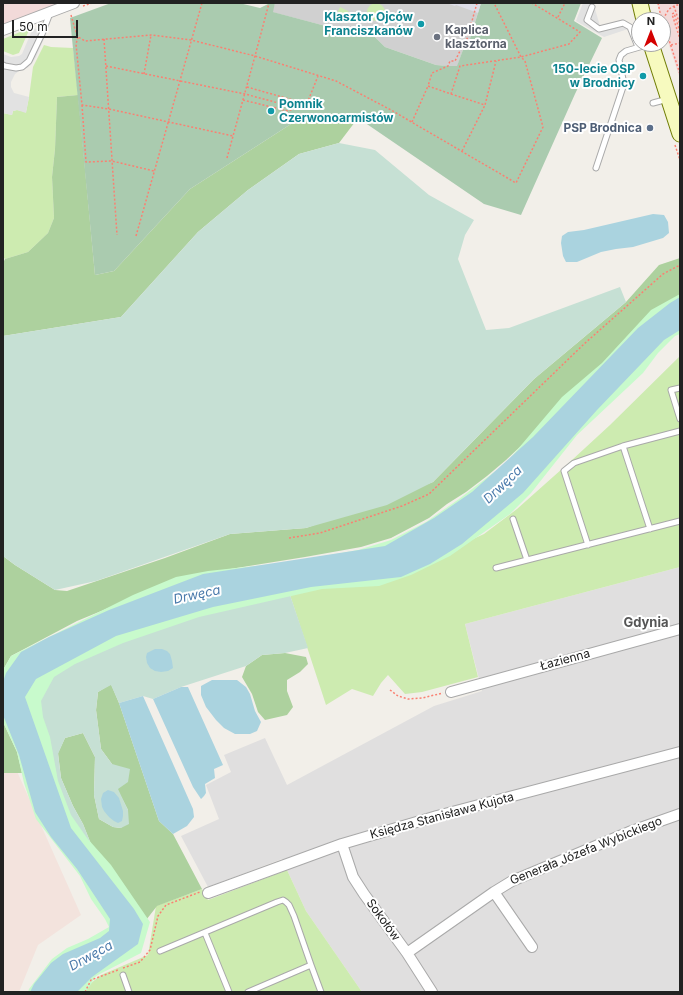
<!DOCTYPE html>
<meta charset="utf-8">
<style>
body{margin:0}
#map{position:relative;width:683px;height:995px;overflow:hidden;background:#f2efe9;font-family:Inter,sans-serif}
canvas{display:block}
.frame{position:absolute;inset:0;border:4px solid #222;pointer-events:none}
.north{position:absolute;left:631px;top:12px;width:40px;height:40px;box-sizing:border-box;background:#fff;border:1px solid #a7a7a7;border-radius:50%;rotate:0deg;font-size:11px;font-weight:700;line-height:16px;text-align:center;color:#222}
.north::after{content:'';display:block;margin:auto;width:14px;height:18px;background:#d40000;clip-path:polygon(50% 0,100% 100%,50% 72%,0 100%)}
.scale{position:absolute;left:12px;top:20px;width:66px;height:18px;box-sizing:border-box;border:2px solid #222;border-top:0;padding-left:5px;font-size:12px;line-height:14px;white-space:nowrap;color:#222;-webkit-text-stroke:3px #fff;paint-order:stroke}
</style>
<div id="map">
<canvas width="683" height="995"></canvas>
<div class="frame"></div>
<div class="north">N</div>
<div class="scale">50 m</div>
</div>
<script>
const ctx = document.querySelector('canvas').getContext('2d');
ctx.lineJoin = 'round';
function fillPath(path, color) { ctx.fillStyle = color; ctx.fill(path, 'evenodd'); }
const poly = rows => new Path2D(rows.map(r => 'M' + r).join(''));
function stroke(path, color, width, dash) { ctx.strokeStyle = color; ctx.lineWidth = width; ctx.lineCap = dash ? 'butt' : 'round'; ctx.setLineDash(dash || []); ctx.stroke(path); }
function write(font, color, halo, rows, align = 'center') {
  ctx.font = font + ' Inter,sans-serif'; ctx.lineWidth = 4; ctx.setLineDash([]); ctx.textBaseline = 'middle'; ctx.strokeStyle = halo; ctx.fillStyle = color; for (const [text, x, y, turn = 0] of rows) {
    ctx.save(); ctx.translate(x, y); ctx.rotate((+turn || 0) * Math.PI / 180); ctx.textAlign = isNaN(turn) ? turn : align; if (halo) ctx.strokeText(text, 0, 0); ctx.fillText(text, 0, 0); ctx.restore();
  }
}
const residential = poly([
 [680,567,680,992,362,992,306,911,282,859,208,887,181,836,219,819,206,785,231,772,224,755,265,738,287,785,434,706,482,691,465,624]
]);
const commercial = poly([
 [3,3,62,3,3,26],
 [657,3,680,3,680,79,663,27,663,20,661,20]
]);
const religious = poly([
 [275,3,481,3,469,42,464,47,457,67,436,65,385,47,373,35,337,29,272,12]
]);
const military = poly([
 [3,740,81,915,38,945,19,992,3,992]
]);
const grass = poly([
 '367 12a9 9 0 1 1 18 0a9 9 0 1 1-18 0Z',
 [340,7,348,11,351,16,351,21,341,18,337,13],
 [30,28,19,53,13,55,3,51,3,39],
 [44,45,51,47,73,48,78,95,57,97,55,149,52,177,54,218,48,233,28,252,5,259,3,257,3,113,12,115,13,111,17,110,26,112,29,97,33,67],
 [680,356,680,567,465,624,478,677,422,692,405,694,388,675,381,683,373,696,352,689,326,705,289,592,462,544,484,534,517,509,572,460,610,425],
 [287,870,306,911,362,992,83,992,84,989,101,975,148,955,156,906,202,889,208,900]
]);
const forest = poly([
 [78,95,95,275,114,271,190,189,305,115,358,118,339,143,299,154,248,190,198,232,121,317,3,336,3,263,5,259,28,252,48,233,54,218,52,177,55,149,57,97],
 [680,258,680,295,506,460,487,476,466,492,447,504,429,518,391,538,361,547,305,557,199,574,169,583,77,621,11,656,3,670,3,556,15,565,55,590,67,591,165,558,230,534,306,528,433,482,534,379,626,302,659,265],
 [285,653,306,657,308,664,300,672,287,680,287,691,293,707,287,715,265,720,258,712,252,694,242,677,246,666,262,655],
 [111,684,119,703,159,821,173,834,202,889,157,906,143,924,99,864,83,824,73,806,61,778,58,753,65,738,83,733,95,757,94,795,99,819,113,827,121,828,128,810,117,789,112,764,101,749,96,710,98,692],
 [3,722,17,752,22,773,3,773]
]);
const wetland = poly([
 [339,143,375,150,429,195,474,220,465,235,458,259,486,330,509,328,620,287,626,302,534,379,433,482,387,505,306,528,230,534,96,581,55,590,15,565,3,556,3,336,121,317,198,232,248,190,299,154],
 [289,592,308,648,285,653,262,655,246,666,181,687,153,699,143,696,119,703,111,685,98,692,96,710,101,749,112,764,130,769,128,782,118,789,128,810,129,824,121,828,113,827,99,819,94,795,95,757,83,733,65,738,58,754,61,778,73,806,83,824,99,864,71,828,25,697,36,679,116,636]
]);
const cemetery = poly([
 [111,3,239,3,260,8,270,3,275,3,273,12,337,29,373,35,385,47,436,65,448,66,457,66,464,47,469,42,481,3,581,3,574,21,602,38,575,94,521,215,484,204,358,118,305,115,190,189,114,271,95,275,70,18]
]);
const park = poly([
 [680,294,680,334,675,336,658,353,643,373,577,435,531,493,510,514,450,556,411,575,379,586,322,589,199,617,123,643,75,664,54,677,41,701,43,717,50,737,58,781,71,815,87,838,111,865,150,922,141,953,96,976,86,992,28,992,29,989,52,959,67,948,88,939,109,927,105,919,91,899,80,876,36,819,24,783,17,752,3,722,3,670,11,656,133,595,176,577,208,571,292,562,358,550,391,540,426,522,459,499,506,463,562,397,602,363,651,310]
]);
const parking = poly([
 [583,3,588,3,595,6,595,9,600,26,624,19,628,29,604,37,576,21],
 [33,28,47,32,36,57,31,65,27,68,19,71,15,74,11,82,11,87,14,93,29,97,26,113,17,110,13,111,12,115,3,113,3,81,4,76,3,73,3,54,11,57,19,56,22,54]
]);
const plaza = poly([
 [446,3,481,3,478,13,456,5,455,6]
]);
const water = poly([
 [653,214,664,215,668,222,669,233,663,238,633,247,616,249,601,252,577,262,566,262,563,256,561,243,562,236,568,232,584,230],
 [680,297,680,330,664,340,597,410,523,493,462,544,430,564,401,577,311,587,213,607,116,636,36,679,25,697,71,828,134,909,143,924,138,944,92,977,77,992,30,992,34,984,51,963,63,954,100,938,109,931,110,919,77,869,51,837,35,812,19,755,3,715,3,682,6,673,21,652,49,637,109,610,203,574,385,546,434,518,472,492,533,437,638,328,670,303],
 [155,649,162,649,167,651,170,654,172,661,173,668,168,671,161,672,155,671,150,668,147,663,146,657,147,653],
 [212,680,237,680,246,687,250,694,255,711,261,722,257,731,250,734,235,734,224,728,216,720,206,707,201,695,201,686],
 [181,687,188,687,223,765,214,769,215,778,205,784,206,793,204,796,201,799,193,787,153,699],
 [143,696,193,809,194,817,187,826,173,834,159,821,119,703],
 [108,790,114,792,119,798,123,811,123,816,122,821,118,823,114,821,109,817,104,811,102,807,101,799,103,793]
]);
const path = poly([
 [477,3,467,39,463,45,455,61,450,61,448,66,432,73,428,86,451,94,460,66,521,57,569,44,580,32,557,18,532,3],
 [658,3,660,12,680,74],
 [83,6,92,3],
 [674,6,679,22,680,21],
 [71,15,75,29,78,37,85,41,151,35,191,40,255,56,336,81,391,110,516,183,543,127,525,61,521,57,494,3],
 [558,17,565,3],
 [663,19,669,9,676,5,680,5],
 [680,32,674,13,672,14,680,39],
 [78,37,76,44,82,105,109,109,233,136],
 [104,39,117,235],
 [671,45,680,43],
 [106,66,245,94,297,108],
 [144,74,151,35],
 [247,87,307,104],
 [451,94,485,105,496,61],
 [243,100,288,111,301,106,306,106,318,76],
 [82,105,86,162,112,161,154,171],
 [412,122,428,86],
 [675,145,680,160],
 [462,151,485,105],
 [227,158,255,56,269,3],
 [136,236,202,3],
 [289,538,320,533,402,506,429,494,584,344,663,274,680,265],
 [390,690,398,696,408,699,422,698,443,693],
 [123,968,140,962,150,950,158,916,166,905,200,892],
 [85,992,91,980,118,970]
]);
const service = poly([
 [592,7,587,20,599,29,623,23,630,27,638,47],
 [3,65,5,66,16,68,22,67,29,61,42,34,50,13],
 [653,103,668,99],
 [596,168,624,84,619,60,621,55,626,51,650,44],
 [680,388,671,390,680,419],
 [623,446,650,529],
 [513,519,527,560],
 [588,545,564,471,574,463,623,446,680,431],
 [496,568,680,521],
 [205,933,229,992],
 [160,951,277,902,283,900,286,902,289,905,294,916,311,965,321,992],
 [123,975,129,992],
 [248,992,311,965]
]);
const minor = poly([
 [3,30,74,3],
 [451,692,680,629],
 [342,844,353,877,364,894,407,953,432,992],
 [494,892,532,947],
 [208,893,342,844,437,816,680,752],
 [407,953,494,892,512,881,629,832,680,814]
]);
const secondary = poly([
 [640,3,644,20],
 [651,44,680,134]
]);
const markers = [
 [421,24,4,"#0f9aa8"],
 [437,37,4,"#6b7280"],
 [643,76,4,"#0f9aa8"],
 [271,111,4,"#0f9aa8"],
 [650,128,4,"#5c6f8a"]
];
const cultureNames = [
 ["Klasztor Ojców",413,17],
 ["Franciszkanów",413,31],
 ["150-lecie OSP",635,69],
 ["w Brodnicy",635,83],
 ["Pomnik",279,104,"left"],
 ["Czerwonoarmistów",279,118,"left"]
];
const worshipNames = [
 ["Kaplica",445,30],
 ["klasztorna",445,44]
];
const serviceNames = [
 ["PSP Brodnica",642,128]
];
const streetNames = [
 ["Łazienna",565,660,-15],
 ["Księdza Stanisława Kujota",442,816,-15],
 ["Generała Józefa Wybickiego",586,851,-22],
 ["Sokołów",383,920,54]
];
const waterNames = [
 ["Drwęca",503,485,-44],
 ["Drwęca",197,595,-12],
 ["Drwęca",91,956,-29]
];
const neighbourhoodNames = [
 ["Gdynia",646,623]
];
fillPath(residential, '#e0dfdf');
fillPath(commercial, '#f2dad9');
fillPath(religious, '#d0d0d0');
fillPath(military, '#f3e3dd');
fillPath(grass, '#cdebb0');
fillPath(forest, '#add19e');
fillPath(wetland, '#c6e0d4');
fillPath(cemetery, '#aacbaf');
fillPath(park, '#c8facc');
fillPath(parking, '#e2e2e2');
fillPath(plaza, '#dddde8');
fillPath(water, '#aad3df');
stroke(service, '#a9a9a9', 7);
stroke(minor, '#a9a9a9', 12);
stroke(secondary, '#707d05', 17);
stroke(path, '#fa8072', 1.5, [2, 2]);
stroke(service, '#fff', 5);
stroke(minor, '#fff', 10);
stroke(secondary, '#f7fabf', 15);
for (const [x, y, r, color] of markers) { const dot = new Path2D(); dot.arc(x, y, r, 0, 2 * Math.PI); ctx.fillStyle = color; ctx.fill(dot); stroke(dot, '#fff', 1.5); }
write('bold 12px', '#0d838f', '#fff', cultureNames, 'right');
write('bold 12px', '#5b616d', '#fff', worshipNames, 'left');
write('bold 12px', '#4e5e75', '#fff', serviceNames, 'right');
write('12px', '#222', '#fff', streetNames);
write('italic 13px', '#4a7aab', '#fff', waterNames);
write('bold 13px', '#555', '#fff', neighbourhoodNames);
</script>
